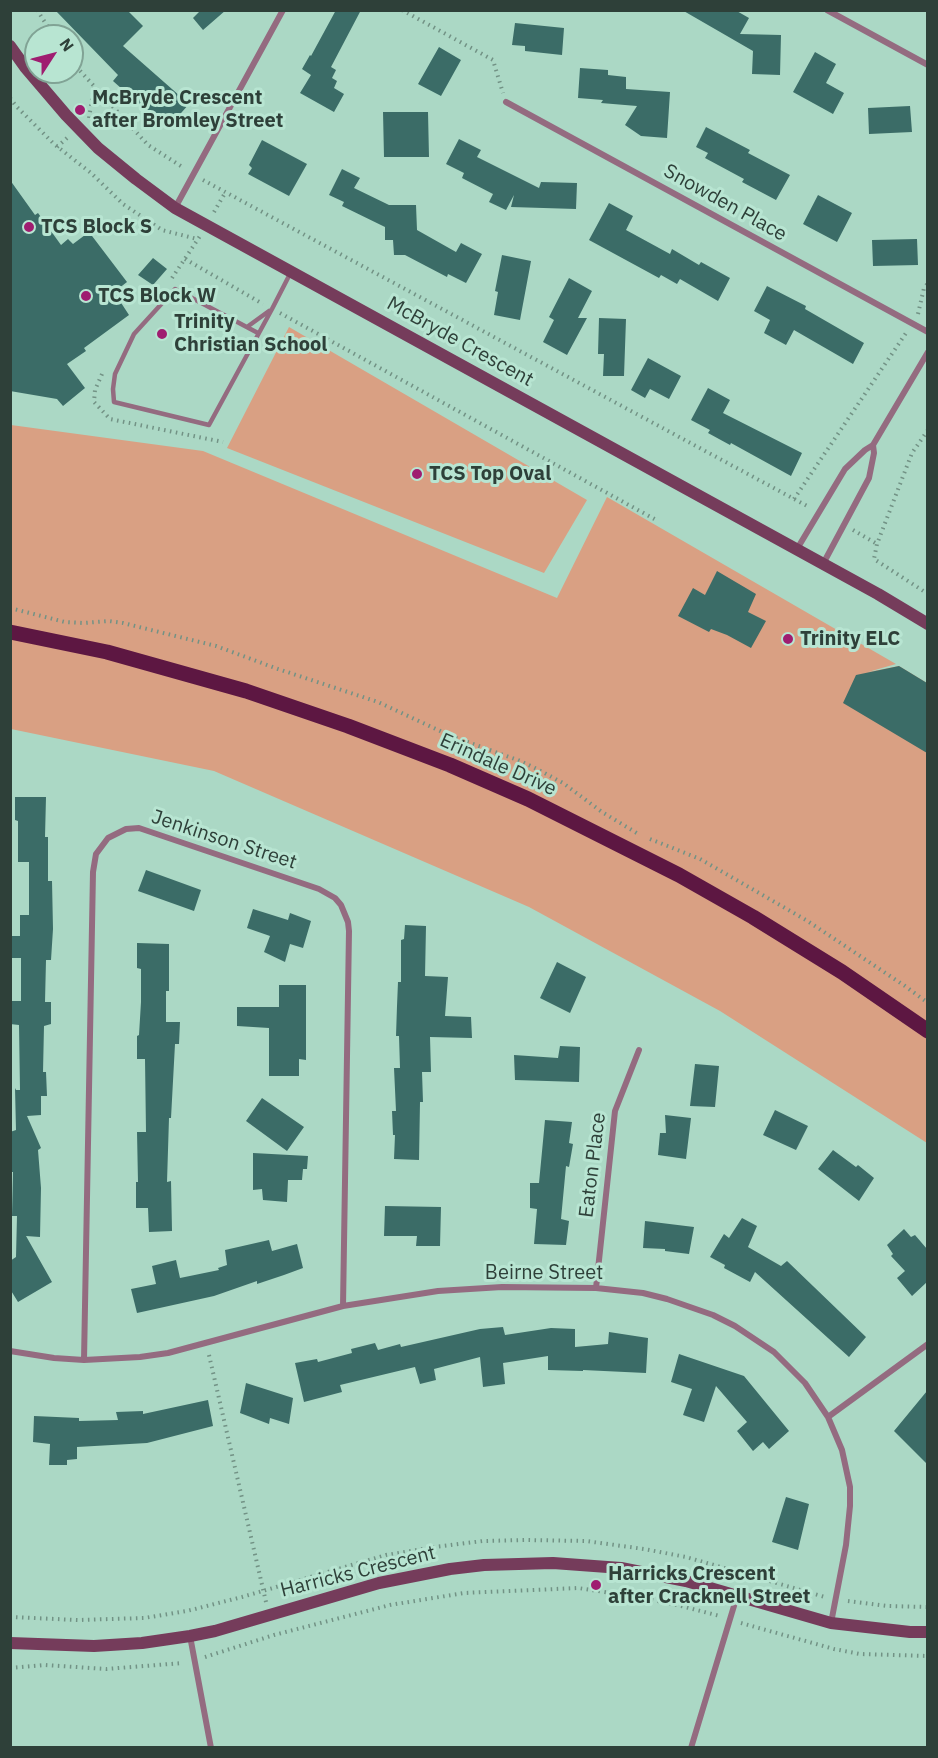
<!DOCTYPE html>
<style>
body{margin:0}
#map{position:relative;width:938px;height:1758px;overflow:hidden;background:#abd8c5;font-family:"IBM Plex Sans",sans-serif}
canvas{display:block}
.frame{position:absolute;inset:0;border:12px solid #2e4039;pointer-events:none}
.north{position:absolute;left:24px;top:24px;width:60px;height:60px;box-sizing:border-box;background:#b8e5d2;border:2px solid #81a395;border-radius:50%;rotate:54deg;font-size:16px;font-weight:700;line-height:24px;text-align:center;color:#2e4039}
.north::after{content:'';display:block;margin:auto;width:21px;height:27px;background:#9f1d70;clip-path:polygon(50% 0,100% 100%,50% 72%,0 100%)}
</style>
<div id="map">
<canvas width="938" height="1758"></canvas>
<div class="frame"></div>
<div class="north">N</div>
</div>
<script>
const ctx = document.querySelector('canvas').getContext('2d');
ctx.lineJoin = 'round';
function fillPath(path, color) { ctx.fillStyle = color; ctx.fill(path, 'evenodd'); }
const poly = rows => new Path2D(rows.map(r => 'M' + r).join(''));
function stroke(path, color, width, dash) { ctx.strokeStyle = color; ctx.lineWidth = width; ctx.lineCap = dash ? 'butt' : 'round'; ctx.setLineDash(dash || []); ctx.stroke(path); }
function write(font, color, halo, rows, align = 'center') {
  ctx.font = font + ' "IBM Plex Sans",sans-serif'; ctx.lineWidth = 6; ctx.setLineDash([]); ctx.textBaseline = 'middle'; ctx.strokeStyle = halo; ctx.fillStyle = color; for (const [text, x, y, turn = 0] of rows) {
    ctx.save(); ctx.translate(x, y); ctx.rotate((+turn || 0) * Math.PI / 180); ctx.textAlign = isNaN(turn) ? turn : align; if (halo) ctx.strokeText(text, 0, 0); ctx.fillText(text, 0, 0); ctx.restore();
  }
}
const green = poly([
 [289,327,587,500,544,573,227,448],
 [11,425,203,451,557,598,607,497,896,664,868,672,899,666,927,683,927,1143,720,1011,529,907,214,771,11,729]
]);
const building = poly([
 [55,10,127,10,143,26,123,46,189,104,167,129,113,81,118,75],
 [201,10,226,10,203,30,193,18],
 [336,10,361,10,331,67,336,70,332,78,337,81,334,88,344,94,334,112,300,93,311,75,302,69,310,55,311,56],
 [682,10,735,10,749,18,740,34,781,35,780,75,752,74,753,51],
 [515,23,564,28,562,55,525,51,525,46,512,45],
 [439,47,461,60,441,96,418,84],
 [815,52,836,64,826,83,844,93,833,114,793,92],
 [580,68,608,70,608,75,626,77,626,89,670,92,667,138,641,136,625,125,637,106,601,103,603,100,578,98],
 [910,106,912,132,869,134,868,108],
 [383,112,428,112,429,157,384,157],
 [706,127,750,150,748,153,790,175,776,200,742,182,744,179,705,158,708,153,696,147],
 [459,139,481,150,477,157,539,188,541,182,577,183,576,209,511,207,514,195,506,210,489,202,493,194,462,178,464,173,446,164],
 [262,140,307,164,289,196,248,174,252,168,249,165],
 [342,169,360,178,354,188,389,205,416,205,417,230,456,252,461,243,482,254,466,283,448,274,447,277,405,255,394,255,393,240,385,240,385,227,342,206,344,202,329,195],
 [10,180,35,215,38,213,61,245,68,239,73,244,89,232,127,282,114,292,129,315,84,348,86,351,67,364,85,388,63,406,57,399,10,391],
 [818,195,852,213,837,242,803,224],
 [609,203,633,216,626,230,670,254,672,249,699,265,701,262,730,278,718,301,680,279,677,284,661,275,659,278,589,240],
 [917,239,918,265,873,266,872,240],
 [502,255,531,261,520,320,494,315,498,292,495,291],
 [153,258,167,269,153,285,138,275],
 [569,278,592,291,578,318,587,318,567,355,543,342,554,320,549,317],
 [767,286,806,306,805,309,864,343,853,364,794,330,786,345,764,333,770,320,754,311],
 [599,318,626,319,624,376,603,376,604,354,598,354],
 [648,358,681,376,669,399,650,389,645,398,631,390],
 [708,388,730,400,723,413,802,453,791,476,731,443,730,445,708,433,710,430,691,420],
 [717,571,756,594,748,612,766,621,751,648,727,635,711,629,709,632,678,616,693,588,705,595],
 [899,666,927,683,927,753,843,703,856,675],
 [15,797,46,797,45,837,48,837,48,881,52,881,53,929,51,960,46,960,45,1002,51,1002,51,1024,44,1026,43,1072,46,1072,47,1096,41,1096,41,1115,27,1116,41,1148,38,1150,41,1188,40,1237,26,1236,52,1282,18,1302,10,1289,10,1261,16,1257,17,1216,12,1216,13,1172,11,1172,10,1132,16,1130,15,1088,16,1090,20,1090,19,1025,10,1024,10,1001,21,1001,21,958,10,958,10,936,20,936,20,915,29,915,29,862,18,862,18,821,15,820],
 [146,870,201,890,194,911,138,891],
 [253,909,288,920,290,913,311,921,303,948,290,944,285,962,264,952,270,936,247,928],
 [405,925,426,926,425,976,448,977,445,1016,471,1017,472,1038,430,1037,431,1072,422,1072,423,1102,420,1102,419,1160,394,1159,395,1135,393,1135,392,1111,396,1111,394,1068,400,1068,399,1036,396,1036,397,1006,398,982,401,982,401,940,404,939],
 [137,943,169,944,169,991,166,991,166,1022,180,1022,179,1044,175,1044,171,1118,169,1118,167,1182,171,1181,172,1231,149,1232,148,1208,136,1208,136,1182,138,1182,137,1132,146,1132,145,1059,137,1059,137,1036,139,1035,141,1002,141,969,137,968],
 [557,962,586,977,570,1013,540,998],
 [279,985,306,985,306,1060,299,1059,299,1076,269,1076,269,1028,237,1026,237,1007,279,1007],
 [560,1046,580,1047,579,1082,515,1080,514,1055,558,1058],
 [695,1064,719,1066,715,1107,690,1106],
 [262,1098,304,1127,287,1151,246,1121],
 [775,1110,808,1126,796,1150,763,1135],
 [665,1115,691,1118,686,1159,658,1155,660,1133,666,1133],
 [545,1120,572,1122,569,1143,573,1144,569,1167,566,1166,561,1219,569,1221,566,1245,534,1244,537,1209,530,1208,530,1183,539,1183],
 [833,1150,856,1167,858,1165,874,1178,859,1201,818,1169],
 [253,1153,308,1156,307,1169,303,1169,302,1180,288,1180,287,1202,263,1200,262,1189,253,1190],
 [385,1206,441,1207,440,1246,416,1246,417,1236,384,1236],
 [742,1218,757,1226,748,1247,781,1266,787,1261,866,1337,849,1357,755,1272,750,1282,724,1268,725,1265,710,1257,724,1234,729,1238],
 [645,1221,694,1227,689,1254,665,1251,665,1249,643,1248],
 [904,1229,911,1237,915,1235,927,1249,927,1282,912,1296,897,1278,905,1271,891,1256,893,1254,887,1245],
 [269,1240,272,1251,297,1244,303,1268,284,1275,257,1284,257,1281,214,1296,137,1313,131,1289,156,1284,152,1266,176,1260,180,1278,219,1270,218,1268,227,1265,225,1250],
 [503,1327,505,1335,551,1328,575,1329,575,1347,608,1344,609,1332,648,1338,646,1373,583,1370,583,1371,548,1370,548,1356,503,1363,505,1384,483,1387,480,1357,434,1369,436,1380,420,1384,415,1367,340,1385,342,1392,304,1402,295,1363,317,1359,318,1362,352,1353,351,1349,375,1343,378,1350,400,1344,401,1347,480,1329],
 [679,1354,744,1376,789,1431,769,1449,763,1442,753,1451,737,1431,747,1422,716,1386,704,1422,683,1415,692,1389,671,1382],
 [246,1383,293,1398,289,1424,270,1418,269,1424,240,1413],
 [927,1391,927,1464,894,1431],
 [208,1400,213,1426,147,1443,77,1447,77,1459,67,1460,67,1465,49,1465,50,1444,33,1442,34,1416,79,1418,79,1421,118,1420,116,1412,143,1411,143,1414],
 [786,1497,809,1504,798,1550,772,1542]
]);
const path = poly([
 [37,10,54,36],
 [402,10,493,60,503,93],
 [72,62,148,145,184,168],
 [10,98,16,106,54,144,91,173,123,204,162,230,197,239],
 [89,118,94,87],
 [57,147,68,137],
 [203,180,809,507],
 [214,212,225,193],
 [185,259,263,304],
 [172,278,200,236],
 [280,313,658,521],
 [918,314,924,288,928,283],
 [102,374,95,390,94,402,110,419,223,442],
 [928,430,912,453,877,544,874,559,928,594],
 [794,499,906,333],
 [853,530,877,544],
 [10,608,65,622,83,623,109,621,123,623,216,646,278,669,378,702,453,737,518,760,537,769,563,783,602,812,640,835],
 [650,839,700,859,806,920,905,986,928,1003],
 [209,1355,266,1602],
 [848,1601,887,1606,928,1607],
 [10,1617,78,1620,144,1618,187,1611,242,1597,386,1555,435,1547,483,1541,526,1540,586,1541,644,1549,686,1557,825,1597],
 [741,1623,834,1649,860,1654,928,1656],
 [205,1657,274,1635,390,1605,464,1593,578,1588,625,1595,673,1604,720,1616],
 [10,1668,45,1665,106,1669,183,1663]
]);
const lane = poly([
 [247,327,269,311],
 [258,333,175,289,134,334,115,374,113,389,114,402,209,425,272,309,291,272]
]);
const street = poly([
 [827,10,928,65],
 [506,102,928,332],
 [175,208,283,10],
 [797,549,845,469,865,450,873,445,928,352],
 [823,564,869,478,874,453,873,445],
 [596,1288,615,1111,639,1050],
 [10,1351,54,1358,84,1360,140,1357,168,1353,343,1306,438,1291,502,1287,596,1288,643,1293,667,1299,713,1315,735,1326,774,1352,805,1383,828,1417,842,1450,850,1487,850,1506,846,1545,831,1623],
 [84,1360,93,872,96,854,108,838,126,829,139,828,319,889,335,898,341,905,348,922,349,931,343,1306],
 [828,1417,928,1344],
 [190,1636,211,1748],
 [691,1748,737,1596]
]);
const secondary = poly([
 [10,46,25,67,66,115,98,148,136,179,175,208,878,594,928,624],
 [10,1643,94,1646,142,1643,190,1636,215,1631,379,1583,450,1569,484,1565,553,1563,621,1568,686,1581,831,1623,910,1632,928,1632]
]);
const primary = poly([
 [10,632,107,652,246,691,348,726,450,765,528,799,679,875,753,917,842,972,928,1031]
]);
const markers = [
 [80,110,6,"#9f1d70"],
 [29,227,6,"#9f1d70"],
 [86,296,6,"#9f1d70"],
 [162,334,6,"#9f1d70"],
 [417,474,6,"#9f1d70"],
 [788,639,6,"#9f1d70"],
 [596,1585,6,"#9f1d70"]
];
const poiNames = [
 ["McBryde Crescent",92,98],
 ["after Bromley Street",92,121],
 ["TCS Block S",41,227],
 ["TCS Block W",98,296],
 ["Trinity",174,322],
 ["Christian School",174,345],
 ["TCS Top Oval",429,474],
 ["Trinity ELC",800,639],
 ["Harricks Crescent",608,1574],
 ["after Cracknell Street",608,1597]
];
const streetNames = [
 ["Snowden Place",725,203,29],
 ["McBryde Crescent",460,342,29],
 ["Erindale Drive",498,765,24],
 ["Jenkinson Street",224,840,18],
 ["Eaton Place",593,1165,-83],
 ["Beirne Street",544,1273],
 ["Harricks Crescent",358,1572,-14]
];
fillPath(green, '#d9a083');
fillPath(building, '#3b6c67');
stroke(path, '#729285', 4, [1.5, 4.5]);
stroke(lane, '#946b80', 4.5);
stroke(street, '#946b80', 6);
stroke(secondary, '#753c5b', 12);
stroke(primary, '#5d1742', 15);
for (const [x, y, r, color] of markers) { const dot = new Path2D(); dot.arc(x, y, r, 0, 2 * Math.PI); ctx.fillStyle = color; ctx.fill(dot); stroke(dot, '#b8e5d2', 2); }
write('bold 20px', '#2e4039', '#b8e5d2', poiNames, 'left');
write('20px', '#2e4039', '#b8e5d2', streetNames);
</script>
